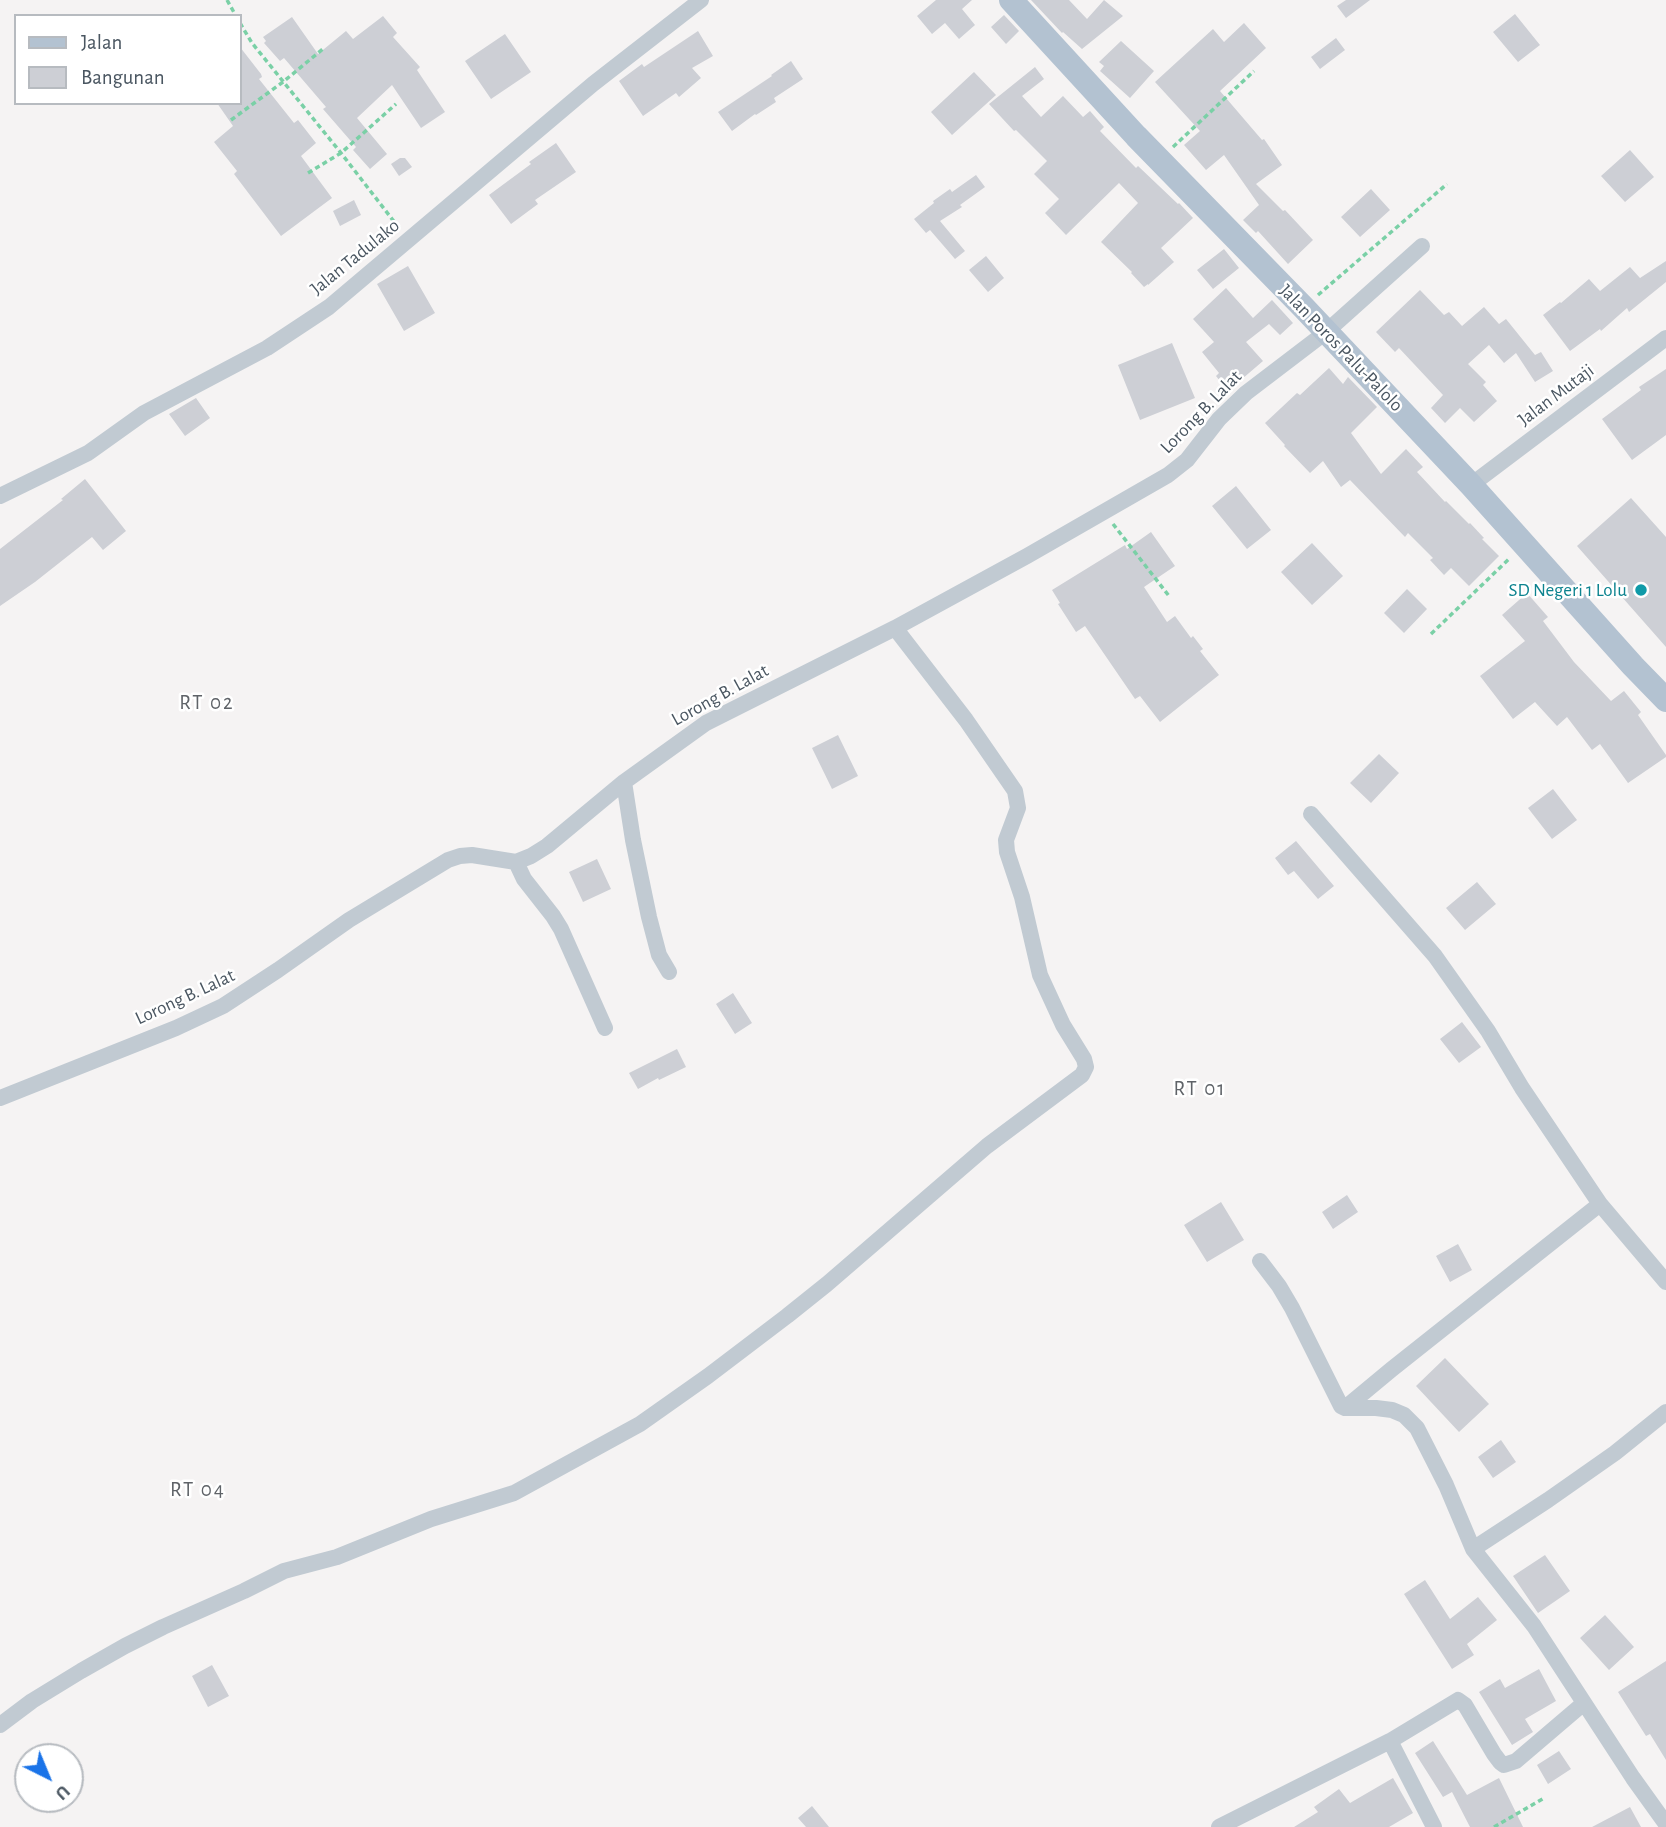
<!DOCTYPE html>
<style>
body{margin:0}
#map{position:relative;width:1666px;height:1827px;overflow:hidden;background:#f5f3f3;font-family:"Alegreya Sans",sans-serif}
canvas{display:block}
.legend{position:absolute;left:14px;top:14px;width:228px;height:91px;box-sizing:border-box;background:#fff;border:2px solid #b7bbc0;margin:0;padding:9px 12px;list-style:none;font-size:21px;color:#4a5661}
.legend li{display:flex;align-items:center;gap:14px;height:35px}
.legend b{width:35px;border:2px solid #b7bbc0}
.north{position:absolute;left:14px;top:1743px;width:70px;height:70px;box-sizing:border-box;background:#fff;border:2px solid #b7bbc0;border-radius:50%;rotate:137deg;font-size:19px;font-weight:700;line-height:28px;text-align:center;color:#4a5661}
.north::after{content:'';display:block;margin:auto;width:24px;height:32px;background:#1a73e8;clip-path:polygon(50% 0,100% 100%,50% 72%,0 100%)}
</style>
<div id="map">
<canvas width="1666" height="1827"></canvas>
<ul class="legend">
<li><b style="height:9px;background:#b3c2d1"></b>Jalan</li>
<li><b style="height:19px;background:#cdcfd5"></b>Bangunan</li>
</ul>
<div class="north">U</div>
</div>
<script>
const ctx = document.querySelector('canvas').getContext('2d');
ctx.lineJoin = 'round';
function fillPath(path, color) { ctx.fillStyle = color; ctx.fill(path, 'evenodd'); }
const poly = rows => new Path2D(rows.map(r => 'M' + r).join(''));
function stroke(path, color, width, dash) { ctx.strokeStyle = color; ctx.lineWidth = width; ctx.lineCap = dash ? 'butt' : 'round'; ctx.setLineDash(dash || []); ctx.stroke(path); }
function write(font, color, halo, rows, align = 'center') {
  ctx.font = font + ' "Alegreya Sans",sans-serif'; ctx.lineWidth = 5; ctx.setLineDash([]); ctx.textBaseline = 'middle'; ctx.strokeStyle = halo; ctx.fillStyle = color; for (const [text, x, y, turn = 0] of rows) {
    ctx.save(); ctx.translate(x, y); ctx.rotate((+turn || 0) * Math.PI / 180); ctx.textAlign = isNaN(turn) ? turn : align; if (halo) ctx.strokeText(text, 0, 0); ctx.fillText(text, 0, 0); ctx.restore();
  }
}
const building = poly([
 [936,0,972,0,962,9,975,25,959,39,945,23,932,34,917,16],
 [1031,0,1069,0,1087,19,1104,0,1123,16,1082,49,1063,32,1062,33],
 [1346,0,1370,0,1346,18,1337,6],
 [1515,14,1540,45,1518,62,1493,32],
 [1004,15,1019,31,1006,44,991,27],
 [383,16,397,33,393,37,420,67,417,70,445,112,421,128,392,85,357,118,387,154,370,169,353,150,356,147,323,109,326,107,284,58,280,61,264,43,266,41,263,37,292,17,318,54,346,31,353,39],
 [1244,23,1266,48,1220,91,1262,140,1264,139,1282,165,1256,184,1283,211,1285,210,1313,240,1288,264,1258,231,1256,233,1243,220,1259,205,1224,155,1206,170,1184,145,1200,131,1155,82,1213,29,1224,42],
 [698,31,713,56,692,68,701,78,679,97,676,93,643,116,619,81,642,64,644,67],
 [505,34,531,72,491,99,465,61],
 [1336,38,1345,50,1320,69,1311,57],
 [1121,41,1154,71,1130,98,1100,71,1104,66,1099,62],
 [240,47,261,74,262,77,259,79,294,123,298,120,316,143,301,156,332,198,281,236,234,174,237,171,214,142,233,126,217,103,240,103],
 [791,61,803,79,774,98,776,102,756,115,755,114,732,131,718,112,772,76,771,75],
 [1035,67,1044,79,1022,96,1041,117,1063,96,1083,117,1090,111,1104,127,1100,131,1136,168,1138,166,1178,204,1179,203,1193,218,1161,248,1174,262,1148,285,1148,284,1144,287,1131,273,1132,272,1101,242,1138,203,1119,183,1066,235,1045,213,1059,199,1034,174,1047,161,1016,130,1014,131,989,104],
 [974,72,996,95,952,135,931,112],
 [556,143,576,172,535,200,538,204,511,224,489,195,531,164,529,162],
 [1630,150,1654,177,1625,202,1601,176],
 [400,158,405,158,412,167,399,176,391,164],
 [976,175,985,187,960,205,962,207,940,221,965,251,955,259,930,230,926,233,914,219,934,203,933,201,950,189,952,192],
 [1371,189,1390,210,1360,237,1341,217],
 [354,200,361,215,340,226,333,211],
 [1224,249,1239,268,1213,289,1197,270],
 [986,256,1004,278,988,292,969,270],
 [1666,261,1666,282,1629,312,1627,308,1601,331,1600,329,1570,351,1543,315,1560,302,1561,303,1589,279,1600,291,1630,267,1640,278],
 [408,266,435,313,404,331,377,284],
 [1226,288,1253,318,1272,300,1293,323,1280,335,1269,324,1246,342,1263,361,1228,391,1216,376,1219,373,1202,352,1214,342,1193,319],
 [1420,290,1444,315,1449,312,1462,326,1484,307,1499,324,1506,319,1535,355,1541,352,1553,371,1535,382,1516,353,1504,363,1489,345,1468,364,1486,382,1483,385,1497,401,1474,422,1460,408,1445,423,1431,408,1443,395,1399,348,1395,352,1376,332],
 [1172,343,1195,398,1140,420,1118,365],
 [1329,368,1343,384,1348,377,1377,407,1351,433,1381,474,1406,449,1423,467,1417,472,1445,502,1446,501,1469,524,1470,523,1484,538,1482,539,1499,556,1469,586,1451,568,1444,575,1430,560,1433,558,1408,533,1405,537,1350,480,1341,487,1323,461,1310,473,1284,446,1285,445,1265,423,1297,393,1300,395],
 [1666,369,1666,435,1632,460,1602,419,1641,390,1639,387],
 [196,398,210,418,185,436,169,414],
 [85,479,126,531,103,550,92,537,35,582,0,606,0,549,63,500,61,499],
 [1236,486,1271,530,1247,549,1212,506],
 [1631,498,1666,537,1666,647,1577,546],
 [1151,532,1175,566,1144,587,1167,622,1175,616,1191,638,1193,636,1203,649,1200,651,1219,675,1160,722,1140,696,1135,699,1085,626,1076,632,1058,604,1060,603,1052,590,1125,545,1127,549],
 [1312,543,1343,576,1312,605,1281,572],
 [1407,589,1427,609,1404,633,1384,613],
 [1527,593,1548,617,1543,621,1574,662,1611,701,1624,691,1641,712,1638,715,1666,755,1666,757,1628,783,1600,744,1592,750,1567,717,1557,726,1535,702,1513,719,1480,676,1525,641,1502,615],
 [838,735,858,776,832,789,812,748],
 [1379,754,1399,773,1371,803,1350,783],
 [1553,789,1577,820,1552,839,1528,808],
 [1296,841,1334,886,1318,899,1294,871,1288,875,1275,858],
 [597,859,611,889,583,902,569,872],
 [1477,882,1496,904,1465,930,1446,908],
 [733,993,752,1023,735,1034,716,1004],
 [1462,1022,1481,1047,1459,1063,1440,1039],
 [677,1049,686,1067,659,1080,658,1078,638,1089,629,1073],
 [1347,1195,1358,1212,1333,1229,1322,1212],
 [1221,1202,1244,1240,1207,1262,1184,1225],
 [1458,1244,1472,1270,1450,1282,1436,1256],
 [1445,1358,1489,1404,1459,1432,1416,1386],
 [1501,1440,1516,1462,1493,1478,1478,1457],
 [1545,1555,1570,1591,1538,1613,1513,1576],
 [1425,1580,1450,1619,1478,1597,1497,1620,1467,1644,1474,1655,1452,1669,1404,1594],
 [1605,1615,1634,1647,1609,1670,1580,1638],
 [1666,1661,1666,1760,1650,1734,1646,1736,1618,1692],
 [212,1665,229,1696,208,1707,192,1676],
 [1539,1669,1556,1701,1525,1719,1533,1732,1512,1745,1479,1692,1500,1679,1505,1688],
 [1433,1741,1467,1795,1499,1778,1523,1827,1470,1827,1452,1792,1443,1797,1415,1753],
 [1559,1751,1571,1769,1548,1784,1537,1765],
 [1393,1778,1413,1813,1389,1827,1294,1827,1318,1812,1314,1807,1339,1789,1350,1803],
 [812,1806,829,1827,806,1827,798,1818],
 [1630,1807,1641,1827,1592,1827]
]);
const path = poly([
 [227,0,236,16],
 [240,23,252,43,341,153,399,228],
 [231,120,283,82,324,48],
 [1173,147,1254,71],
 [308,173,341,153,396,104],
 [1318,295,1447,184],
 [1113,524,1169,596],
 [1431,634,1510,558],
 [1494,1827,1544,1798]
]);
const minor = poly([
 [1471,485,1666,338],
 [0,496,88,453,144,413,267,348,329,307,593,84,701,0],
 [624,782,633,840,649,917,659,955,669,972],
 [1311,814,1435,956,1488,1031,1522,1088,1600,1204,1666,1282],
 [516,862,524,879,553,916,561,929,605,1028],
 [0,1098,176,1028,223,1006,278,970,349,920,448,860,460,856,472,855,516,862,531,856,547,846,624,782,706,723,895,628,1027,556,1168,475,1187,460,1219,419,1246,393,1326,332,1422,246],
 [1260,1261,1279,1286,1292,1308,1341,1406,1345,1408,1376,1408,1392,1410,1404,1415,1417,1428,1446,1485,1473,1549,1534,1626,1633,1778,1666,1824],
 [1345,1408,1392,1369,1600,1204],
 [1473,1549,1548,1500,1615,1453,1666,1412],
 [0,1725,32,1701,81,1671,125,1646,163,1627,244,1591,284,1571,337,1557,431,1519,514,1493,640,1424,708,1376,787,1316,827,1284,987,1146,1082,1075,1086,1067,1084,1059,1063,1025,1040,975,1022,897,1007,852,1006,840,1018,808,1015,791,966,720,895,628],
 [1390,1741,1434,1827],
 [1219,1827,1390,1741,1458,1700,1465,1705,1494,1754,1500,1762,1504,1765,1516,1761,1584,1703]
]);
const primary = poly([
 [1011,0,1136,136,1304,308,1471,485,1633,666,1666,700]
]);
const markers = [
 [1641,590,7,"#0f9aa8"]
];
const streetNames = [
 ["Jalan Tadulako",355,257,-39],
 ["Jalan Poros Palu-Palolo",1341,348,46],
 ["Jalan Mutaji",1556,395,-37],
 ["Lorong B. Lalat",1201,412,-46],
 ["Lorong B. Lalat",720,695,-29],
 ["Lorong B. Lalat",185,997,-25]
];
const cultureNames = [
 ["SD Negeri 1 Lolu",1627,590]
];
const neighbourhoodNames = [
 ["RT 02",207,703],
 ["RT 01",1200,1089],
 ["RT 04",198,1490]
];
fillPath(building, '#cdcfd5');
stroke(path, '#7ad0a6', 3.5, [5, 3.5]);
stroke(minor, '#c1cad2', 16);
stroke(primary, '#b3c2d1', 24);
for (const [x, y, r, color] of markers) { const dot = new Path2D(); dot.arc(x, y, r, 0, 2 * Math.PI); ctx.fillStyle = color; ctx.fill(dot); stroke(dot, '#fff', 2.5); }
write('19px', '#4a5661', '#fff', streetNames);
write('19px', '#0d838f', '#fff', cultureNames, 'right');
ctx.letterSpacing = '2px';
write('21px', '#5f6368', '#fff', neighbourhoodNames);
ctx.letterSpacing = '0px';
</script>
